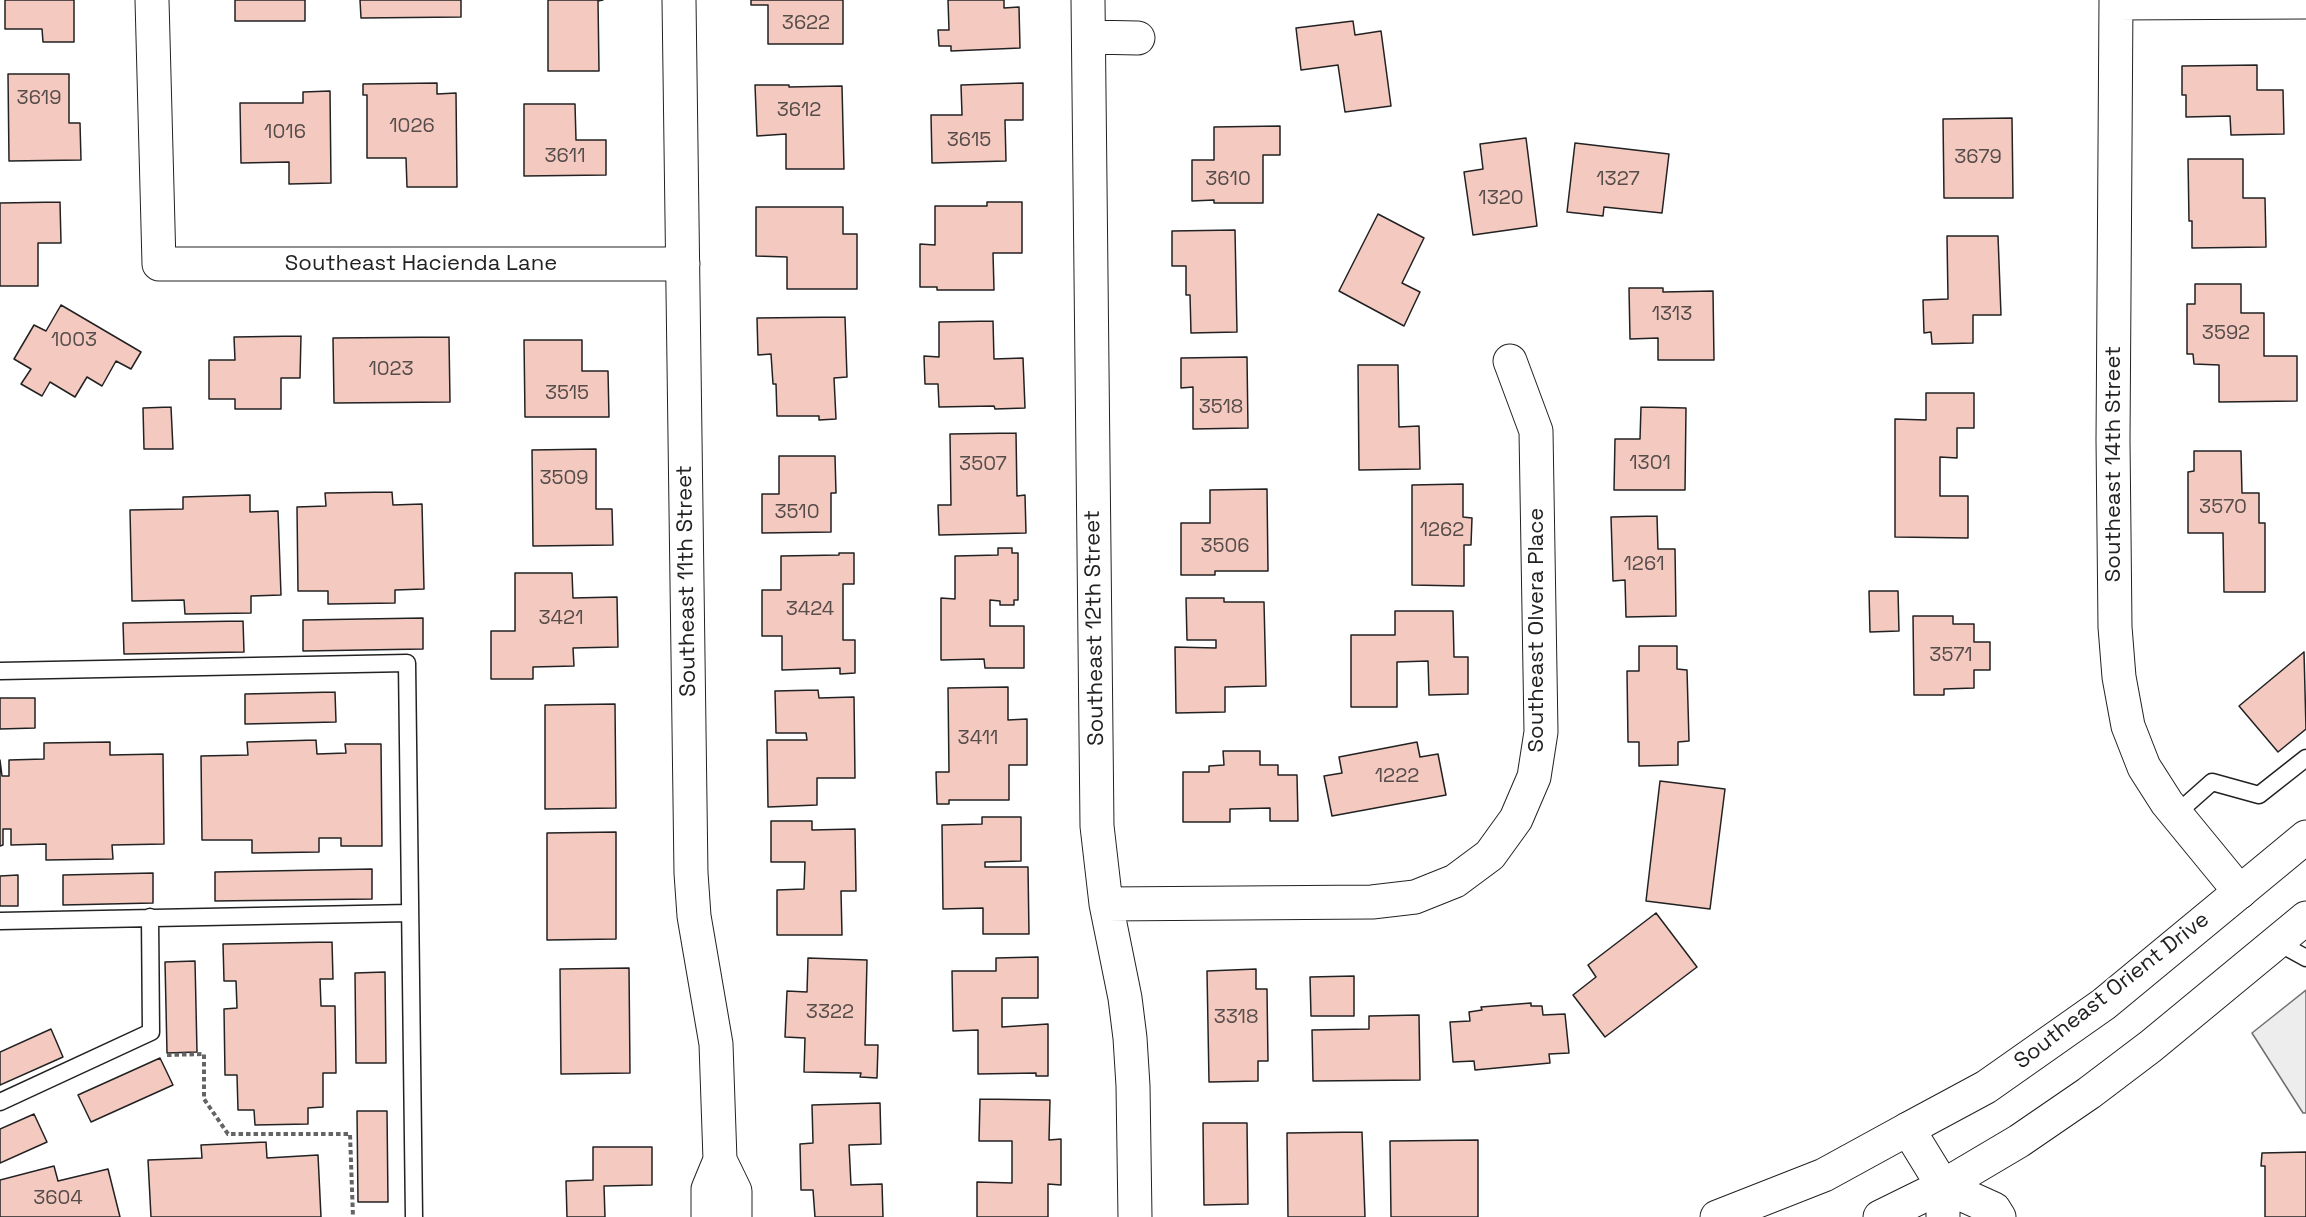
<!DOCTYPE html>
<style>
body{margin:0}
canvas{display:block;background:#fff}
</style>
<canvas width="2306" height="1217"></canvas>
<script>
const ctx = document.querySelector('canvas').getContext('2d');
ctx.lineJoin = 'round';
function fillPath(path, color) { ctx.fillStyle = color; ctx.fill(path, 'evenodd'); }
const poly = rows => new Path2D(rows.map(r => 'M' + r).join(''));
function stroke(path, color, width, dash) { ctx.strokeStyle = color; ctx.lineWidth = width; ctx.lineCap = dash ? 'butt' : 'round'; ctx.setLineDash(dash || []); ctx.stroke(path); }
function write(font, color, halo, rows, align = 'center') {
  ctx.font = font + ' "Space Grotesk",sans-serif'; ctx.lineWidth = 4.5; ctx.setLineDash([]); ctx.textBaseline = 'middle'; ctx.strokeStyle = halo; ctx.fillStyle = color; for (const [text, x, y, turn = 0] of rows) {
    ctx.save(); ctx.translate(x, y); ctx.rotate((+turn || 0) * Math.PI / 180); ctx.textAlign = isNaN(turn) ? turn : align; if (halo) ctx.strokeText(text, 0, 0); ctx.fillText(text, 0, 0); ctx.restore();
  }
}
const parking = poly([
 [2306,990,2306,1113,2303,1113,2252,1033,2306,990]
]);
const building = poly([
 [5,0,74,0,74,42,43,42,42,29,5,29,5,0],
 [235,0,305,0,305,21,235,21,235,0],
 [360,0,461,0,461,17,361,18,360,0],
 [548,0,603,0,598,1,599,71,548,71,548,0],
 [751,0,843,0,843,44,768,44,768,5,751,5,751,0],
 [948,0,1004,0,1004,8,1019,7,1020,48,951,51,951,46,939,46,938,30,949,30,948,0],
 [1353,21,1355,35,1381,31,1391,106,1345,112,1338,65,1301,70,1296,28,1353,21],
 [2257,65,2257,90,2283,90,2284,134,2231,135,2230,116,2186,117,2186,95,2182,95,2182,66,2257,65],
 [8,74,69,74,69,123,80,123,81,160,9,161,8,74],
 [437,83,437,94,456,93,457,187,407,187,406,158,367,158,367,95,363,95,363,84,437,83],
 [1023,83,1023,120,1005,120,1006,161,932,163,931,115,962,115,961,85,1023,83],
 [755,85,789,85,789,87,842,86,844,169,786,169,786,134,757,136,755,85],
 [330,91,331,183,289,184,289,162,241,163,240,103,303,103,303,92,330,91],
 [524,104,575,104,576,140,606,140,606,175,524,176,524,104],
 [2012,118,2013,198,1944,198,1943,119,2012,118],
 [1280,126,1280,155,1263,155,1263,203,1214,203,1214,200,1192,201,1192,160,1214,160,1214,127,1280,126],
 [1526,138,1537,226,1473,235,1464,172,1483,169,1480,144,1526,138],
 [1575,143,1669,154,1662,213,1604,207,1603,216,1567,212,1575,143],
 [2188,159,2243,159,2243,198,2265,198,2266,247,2192,248,2192,221,2189,221,2188,159],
 [60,202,61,243,38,243,38,286,0,286,0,203,60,202],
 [987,202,1022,202,1022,253,993,253,994,290,937,290,937,287,920,287,920,244,935,245,935,206,987,206,987,202],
 [756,207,843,207,843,234,857,234,857,289,787,289,787,257,756,256,756,207],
 [1378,214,1424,238,1402,283,1420,292,1404,326,1339,291,1378,214],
 [1235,230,1237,332,1191,333,1190,295,1186,295,1186,266,1172,266,1172,231,1235,230],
 [1947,236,1998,236,2001,315,1973,315,1973,343,1932,344,1931,332,1924,333,1923,300,1948,299,1947,236],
 [2195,284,2241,284,2241,313,2264,313,2264,356,2297,356,2297,401,2219,402,2219,365,2194,364,2193,354,2187,354,2187,304,2195,304,2195,284],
 [1629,288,1663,288,1663,292,1713,291,1714,360,1658,360,1658,338,1630,339,1629,288],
 [61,305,141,352,131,369,116,361,102,386,87,377,75,397,50,382,42,396,21,384,31,369,14,359,34,325,46,331,61,305],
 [845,317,847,377,834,378,836,419,819,420,819,416,777,416,776,384,773,384,771,354,758,355,757,318,845,317],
 [993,321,994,359,1023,358,1025,408,995,409,994,406,939,407,938,384,925,384,924,356,939,357,939,322,993,321],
 [301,336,300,378,281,378,281,409,235,409,235,399,209,399,209,360,235,360,234,337,301,336],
 [449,337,450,402,334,403,333,338,449,337],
 [524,340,582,340,582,371,608,371,609,417,525,417,524,340],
 [1247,357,1248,428,1193,429,1193,387,1181,388,1181,358,1247,357],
 [1358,365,1398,365,1399,427,1419,426,1420,469,1359,470,1358,365],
 [1926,393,1974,393,1974,428,1957,428,1957,458,1940,457,1940,496,1968,496,1968,538,1895,537,1895,419,1926,420,1926,393],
 [171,407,173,449,144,449,143,408,171,407],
 [1641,407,1686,408,1685,490,1614,490,1615,439,1640,439,1641,407],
 [1016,433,1017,496,1025,495,1026,533,939,535,938,505,951,505,950,434,1016,433],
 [596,449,596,509,612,509,613,545,533,546,532,450,596,449],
 [2194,451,2241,451,2242,493,2259,493,2259,523,2265,523,2265,592,2224,592,2223,533,2188,533,2188,472,2194,471,2194,451],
 [779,456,835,456,836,493,831,493,831,532,762,533,762,494,779,494,779,456],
 [1463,484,1463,517,1472,518,1471,545,1464,545,1464,586,1412,585,1412,485,1463,484],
 [1267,489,1268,571,1215,571,1215,575,1181,575,1181,523,1210,523,1210,490,1267,489],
 [392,492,393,505,422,504,424,589,395,590,395,603,328,604,328,591,298,591,297,507,326,506,325,493,392,492],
 [250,495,250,512,278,511,281,595,251,596,251,613,185,614,184,600,132,601,130,510,183,509,183,497,250,495],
 [1657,516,1658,549,1675,549,1676,616,1626,617,1625,580,1613,581,1611,517,1657,516],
 [998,548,1012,548,1012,553,1018,553,1018,600,1014,600,1014,605,1000,605,1000,601,990,600,990,626,1024,626,1024,668,985,668,984,659,941,660,941,598,955,599,955,556,998,555,998,548],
 [839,553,854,553,854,584,843,584,843,640,855,640,855,673,840,674,840,668,782,670,782,636,762,636,762,590,781,590,781,556,839,555,839,553],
 [515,573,572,573,573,598,617,597,618,647,573,648,574,666,533,667,533,679,491,679,491,631,515,631,515,573],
 [1869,591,1898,591,1899,631,1870,632,1869,591],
 [1186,598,1224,598,1224,602,1264,602,1266,686,1225,687,1225,712,1176,713,1175,647,1216,648,1216,640,1187,640,1186,598],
 [1395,611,1453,611,1454,657,1468,657,1468,694,1429,695,1428,661,1397,662,1397,707,1351,707,1351,635,1395,635,1395,611],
 [1913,616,1953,616,1953,624,1974,624,1974,642,1990,642,1990,670,1974,670,1974,688,1944,689,1944,695,1914,695,1913,616],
 [423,618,423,649,303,651,303,620,423,618],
 [243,621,244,652,124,654,123,623,243,621],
 [1639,646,1677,646,1677,669,1687,670,1689,741,1678,742,1678,765,1639,766,1639,742,1628,742,1627,671,1639,671,1639,646],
 [2304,652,2306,729,2278,752,2239,706,2304,652],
 [1008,687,1008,720,1027,719,1027,765,1009,765,1009,800,949,800,949,804,937,804,936,772,949,772,948,688,1008,687],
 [818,690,819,698,854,697,855,778,817,778,817,805,768,807,767,740,807,740,806,733,776,733,775,691,818,690],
 [335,692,336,722,245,724,245,694,335,692],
 [0,698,35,698,35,728,0,729,0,698],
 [615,704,616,808,545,809,545,705,615,704],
 [316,740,317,754,346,753,345,744,381,744,382,846,341,846,341,838,319,838,319,852,252,853,252,840,202,840,201,756,248,755,247,742,316,740],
 [110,742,110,755,163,754,164,844,112,845,113,859,46,860,46,844,11,845,11,829,3,829,3,845,0,846,0,760,2,776,9,776,9,760,44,759,44,743,110,742],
 [1417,742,1420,757,1438,754,1446,795,1332,816,1324,776,1342,773,1339,757,1417,742],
 [1223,751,1260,751,1260,765,1278,765,1278,775,1297,775,1298,821,1270,821,1270,808,1230,809,1230,822,1183,822,1183,772,1209,772,1209,766,1224,765,1223,751],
 [1660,781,1725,789,1710,909,1646,901,1660,781],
 [982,817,1021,817,1021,861,985,862,985,867,1028,867,1029,934,983,934,983,908,943,909,942,825,982,824,982,817],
 [771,821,812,821,812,830,855,829,856,891,841,891,842,935,777,935,777,890,804,889,805,862,771,862,771,821],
 [616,832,616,939,547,940,547,833,616,832],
 [372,869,372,899,215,901,215,872,372,869],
 [153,873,153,903,63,905,63,875,153,873],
 [18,875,18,906,0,906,0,876,18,875],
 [1656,913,1697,967,1605,1037,1573,995,1596,977,1588,965,1656,913],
 [332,942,333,979,320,979,321,1006,335,1006,336,1073,323,1073,323,1107,308,1108,308,1124,255,1125,254,1110,238,1110,237,1075,225,1075,224,1009,237,1008,236,981,224,981,223,944,332,942],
 [1038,957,1038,998,1002,998,1002,1027,1048,1024,1048,1076,1036,1076,1036,1073,978,1074,978,1030,953,1031,952,971,996,971,996,958,1038,957],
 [808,958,867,960,865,1045,878,1045,877,1078,860,1077,861,1073,804,1072,805,1038,785,1037,787,991,807,992,808,958],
 [195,961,197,1052,167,1053,165,962,195,961],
 [629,968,630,1073,561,1074,560,969,629,968],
 [1256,969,1256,989,1267,989,1268,1061,1258,1061,1258,1081,1209,1082,1207,971,1256,969],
 [385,972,386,1063,356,1063,355,973,385,972],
 [1354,976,1354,1016,1311,1016,1310,977,1354,976],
 [1531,1003,1531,1006,1542,1006,1543,1015,1565,1014,1569,1053,1549,1054,1550,1063,1475,1070,1474,1061,1453,1062,1450,1022,1470,1021,1469,1012,1482,1010,1481,1007,1531,1003],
 [1419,1015,1420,1080,1313,1081,1312,1030,1369,1029,1369,1016,1419,1015],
 [51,1029,63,1057,0,1085,0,1052,51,1029],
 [160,1058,173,1085,91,1122,78,1095,160,1058],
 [980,1099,1050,1100,1049,1140,1061,1139,1061,1185,1048,1184,1048,1217,977,1217,977,1182,1012,1183,1012,1141,979,1141,980,1099],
 [880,1103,881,1144,849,1145,851,1185,882,1184,883,1217,815,1217,813,1190,801,1190,800,1144,813,1143,812,1105,880,1103],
 [357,1111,387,1111,388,1202,358,1202,357,1111],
 [34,1114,47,1142,0,1163,0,1129,34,1114],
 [1203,1123,1247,1123,1248,1204,1204,1205,1203,1123],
 [1362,1132,1365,1217,1288,1217,1287,1133,1362,1132],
 [1478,1140,1478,1217,1391,1217,1390,1141,1478,1140],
 [266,1142,267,1158,318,1155,321,1217,151,1217,148,1160,202,1158,201,1145,266,1142],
 [593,1147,652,1147,652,1185,604,1186,605,1217,567,1217,566,1181,593,1180,593,1147],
 [2306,1152,2306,1217,2265,1217,2265,1166,2261,1166,2262,1153,2306,1152],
 [54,1166,58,1181,108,1169,120,1217,0,1217,0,1180,54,1166]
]);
const path = poly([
 [167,1055,204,1054,204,1099,228,1134,350,1134,353,1217]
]);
const lane = poly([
 [0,671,407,663,414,1217],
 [2176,814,2212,782,2259,795,2306,758],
 [0,921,410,913],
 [2277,942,2306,958],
 [0,1102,151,1032,150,917]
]);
const street = poly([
 [152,0,159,264,683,264],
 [679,0,691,873,694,916,716,1044,720,1160,708,1189,708,1217],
 [1088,0,1097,826,1106,904,1125,998,1130,1038,1133,1086,1135,1217],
 [2116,0,2113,440,2115,627,2119,677,2128,726,2144,767,2167,803,2240,892],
 [2116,3,2306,2],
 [1089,37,1138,38],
 [1106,904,1372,902,1415,897,1455,881,1490,855,1516,819,1534,777,1541,732,1536,431,1510,361],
 [720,1160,735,1191,735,1217]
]);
const secondary = poly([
 [1908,1129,1986,1087,2104,1004,2306,837],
 [1943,1186,2019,1141,2089,1093,2151,1046,2306,918]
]);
const primary = poly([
 [1943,1186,1994,1209,1999,1217],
 [1717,1217,1824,1175,1908,1129,1943,1186,1943,1217],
 [1880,1217,1943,1186]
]);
const numberNames = [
 ["3622",806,24],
 ["3619",39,99],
 ["3612",799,111],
 ["1026",412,127],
 ["1016",285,133],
 ["3615",969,141],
 ["3611",565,157],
 ["3679",1978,158],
 ["3610",1228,180],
 ["1327",1618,180],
 ["1320",1501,199],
 ["1313",1672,315],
 ["3592",2226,334],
 ["1003",74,341],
 ["1023",391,370],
 ["3515",567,394],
 ["3518",1221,408],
 ["1301",1650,464],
 ["3507",983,465],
 ["3509",564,479],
 ["3570",2223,508],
 ["3510",797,513],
 ["1262",1442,531],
 ["3506",1225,547],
 ["1261",1644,565],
 ["3424",810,610],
 ["3421",561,619],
 ["3571",1951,656],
 ["3411",978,739],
 ["1222",1397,777],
 ["3322",830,1013],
 ["3318",1236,1018],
 ["3604",58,1199]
];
const streetNames = [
 ["Southeast Hacienda Lane",421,264],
 ["Southeast 14th Street",2114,464,-90],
 ["Southeast 11th Street",687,581,-91],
 ["Southeast 12th Street",1095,628,-91],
 ["Southeast Olvera Place",1537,630,-90],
 ["Southeast Orient Drive",2112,991,-38]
];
fillPath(parking, '#ededed');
stroke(parking, '#6f6f6f', 1.5);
fillPath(building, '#f3c9c0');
stroke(building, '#222', 1.5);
stroke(lane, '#222', 19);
stroke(street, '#222', 35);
stroke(secondary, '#222', 35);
stroke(primary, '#222', 35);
stroke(path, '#646464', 4, [4.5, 3]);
stroke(lane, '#fff', 16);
stroke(street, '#fff', 33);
stroke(secondary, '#fff', 33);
stroke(primary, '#fff', 33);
write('20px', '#564c4a', null, numberNames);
write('22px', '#222', '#fff', streetNames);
</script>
